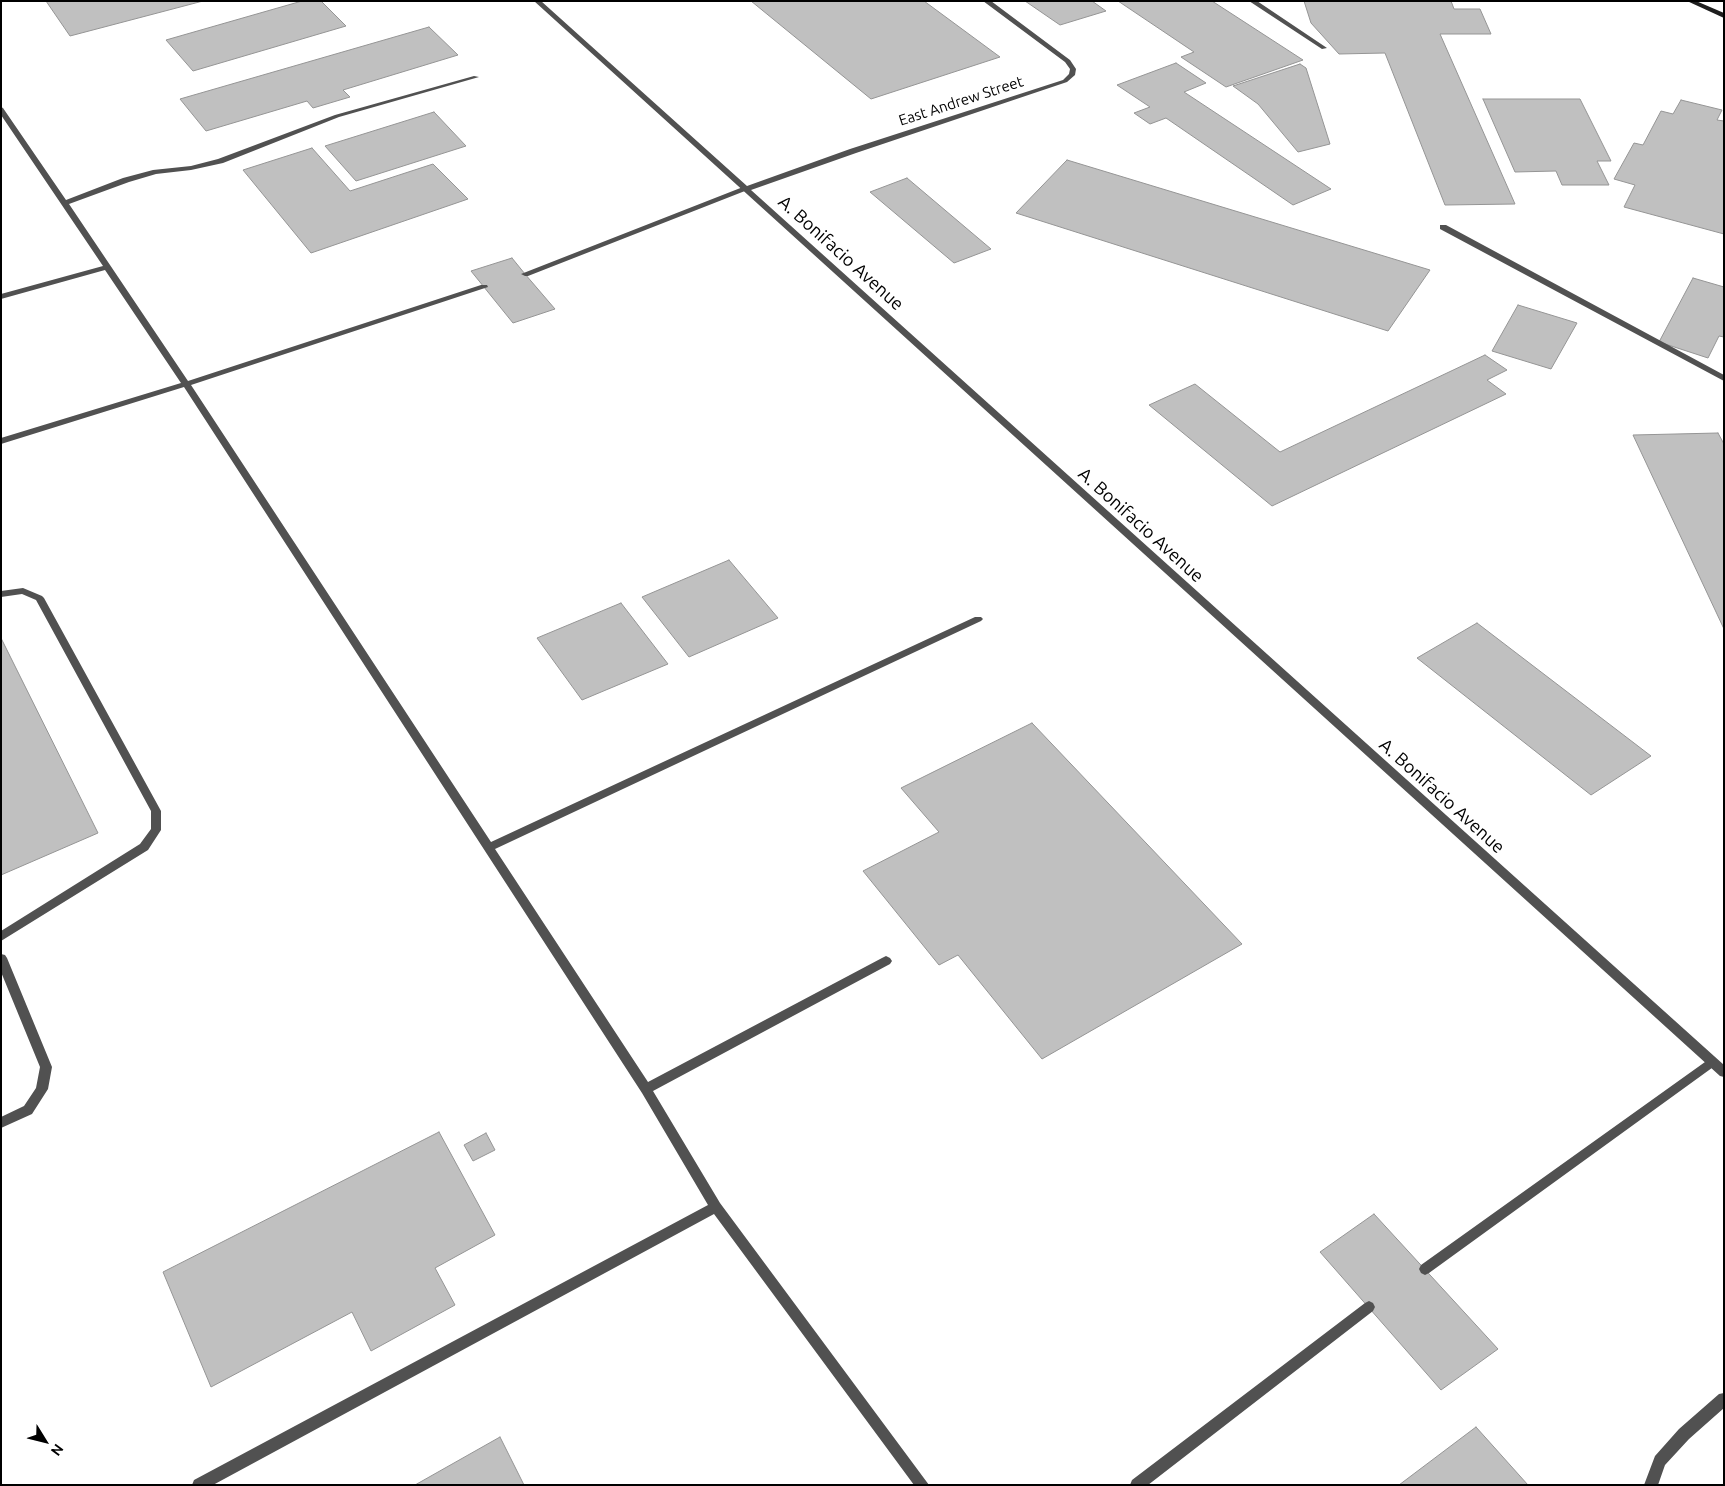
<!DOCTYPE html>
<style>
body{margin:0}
#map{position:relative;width:1725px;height:1486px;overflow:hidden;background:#fff;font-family:Ubuntu,sans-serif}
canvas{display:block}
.frame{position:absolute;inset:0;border:2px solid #000;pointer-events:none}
.north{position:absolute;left:20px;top:1416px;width:50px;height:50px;-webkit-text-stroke:4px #fff;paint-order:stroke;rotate:126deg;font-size:14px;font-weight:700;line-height:20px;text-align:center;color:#000}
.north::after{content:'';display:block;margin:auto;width:18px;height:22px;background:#000;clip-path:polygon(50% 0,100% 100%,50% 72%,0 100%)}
</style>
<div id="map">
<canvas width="1725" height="1486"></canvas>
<div class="frame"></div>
<div class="north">N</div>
</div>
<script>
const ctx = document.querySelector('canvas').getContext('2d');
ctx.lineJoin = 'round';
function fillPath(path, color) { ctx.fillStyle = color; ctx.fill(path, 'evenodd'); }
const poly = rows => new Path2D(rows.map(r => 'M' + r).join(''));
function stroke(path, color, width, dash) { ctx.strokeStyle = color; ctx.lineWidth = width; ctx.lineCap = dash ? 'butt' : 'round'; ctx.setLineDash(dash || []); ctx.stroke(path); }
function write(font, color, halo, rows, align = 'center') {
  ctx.font = font + ' Ubuntu,sans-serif'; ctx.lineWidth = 4; ctx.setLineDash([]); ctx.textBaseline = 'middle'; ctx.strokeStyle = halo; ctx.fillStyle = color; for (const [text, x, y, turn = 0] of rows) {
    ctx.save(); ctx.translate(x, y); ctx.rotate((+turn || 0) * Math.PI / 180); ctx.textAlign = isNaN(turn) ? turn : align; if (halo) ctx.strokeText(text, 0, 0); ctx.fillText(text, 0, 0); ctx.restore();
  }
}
const building = poly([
 [46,1,203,1,70,36,46,1],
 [302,1,321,1,346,26,193,71,166,40,302,1],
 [751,1,924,1,1000,57,871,99,751,1],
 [1025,1,1092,1,1106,11,1060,25,1025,1],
 [1118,1,1212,1,1303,60,1226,87,1181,57,1194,52,1118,1],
 [1304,1,1451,1,1454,9,1480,9,1491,34,1440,34,1515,204,1445,205,1385,53,1339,54,1311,23,1304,1],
 [429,27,458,55,343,90,350,97,313,108,307,101,206,131,180,99,429,27],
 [1176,63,1206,83,1184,92,1331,189,1293,205,1166,118,1150,124,1134,113,1150,107,1117,85,1176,63],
 [1300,64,1306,68,1330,144,1298,152,1258,104,1233,86,1300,64],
 [1483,99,1580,99,1611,161,1597,161,1609,185,1562,185,1556,171,1515,172,1483,99],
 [1681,100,1722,110,1717,120,1724,121,1724,234,1624,207,1635,185,1614,179,1634,143,1643,145,1661,111,1673,114,1681,100],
 [434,112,466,146,356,181,325,146,434,112],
 [312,148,350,191,433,164,468,199,311,253,243,170,312,148],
 [1067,160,1430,270,1388,331,1016,213,1067,160],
 [907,178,991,249,954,263,870,192,907,178],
 [512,258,525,274,555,309,513,323,471,271,512,258],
 [1693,278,1724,287,1724,337,1719,336,1708,358,1659,342,1693,278],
 [1518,305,1577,323,1551,369,1492,351,1518,305],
 [1485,355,1507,370,1487,380,1506,394,1272,506,1149,405,1195,384,1280,452,1485,355],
 [1718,433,1724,444,1724,629,1633,435,1718,433],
 [729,560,778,618,689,657,642,597,729,560],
 [621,603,668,664,582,700,537,638,621,603],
 [1477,623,1651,756,1591,795,1417,658,1477,623],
 [1,638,98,833,1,875,1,638],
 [1032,723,1242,944,1042,1059,958,955,939,965,863,871,939,832,901,788,1032,723],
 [439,1132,495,1235,435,1268,455,1305,371,1351,352,1312,211,1387,163,1272,439,1132],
 [486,1133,495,1150,473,1161,464,1145,486,1133],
 [1374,1214,1498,1349,1441,1390,1320,1252,1374,1214],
 [1476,1427,1528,1485,1399,1485,1476,1427],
 [500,1437,524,1485,415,1485,500,1437]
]);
const lane = poly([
 [1249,1,1257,1,1327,48,1322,49,1249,1],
 [474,76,479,77,339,117,223,163,191,170,156,174,129,182,69,204,188,381,481,285,487,285,488,287,191,385,491,842,975,617,981,617,983,619,981,621,495,849,648,1082,882,958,886,956,890,958,892,961,890,964,653,1091,720,1203,929,1485,914,1485,714,1214,213,1485,192,1485,194,1480,708,1205,642,1093,184,387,1,444,1,438,181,383,105,270,1,299,1,294,103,266,1,115,1,107,3,108,66,200,123,178,153,170,191,166,218,159,335,115,474,76],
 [743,187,749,187,750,189,528,276,525,276,521,274,743,187],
 [1440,225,1446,225,1724,375,1724,381,1440,229,1440,225],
 [23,588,42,596,44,598,161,811,161,830,148,850,1,941,1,931,140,844,151,829,151,811,36,600,22,594,1,597,1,591,23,588],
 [1,954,5,955,7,958,52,1067,48,1089,32,1114,1,1128,1,1117,24,1106,36,1088,40,1067,1,972,1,954],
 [1712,1057,1716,1059,1718,1062,1716,1065,1429,1273,1425,1275,1421,1273,1419,1269,1421,1265,1712,1057],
 [1369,1301,1373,1303,1375,1307,1373,1311,1148,1485,1130,1485,1132,1480,1365,1303,1369,1301],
 [1724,1393,1724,1408,1689,1439,1665,1465,1658,1485,1644,1485,1655,1456,1679,1429,1719,1394,1724,1393]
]);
const street = poly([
 [534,1,541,1,747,186,850,149,1063,80,1069,74,1070,69,1065,62,983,1,991,1,1070,60,1076,69,1075,75,1067,82,856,153,751,190,1724,1065,1724,1077,1720,1076,534,1]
]);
const secondary = poly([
 [1687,1,1696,1,1724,13,1724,18,1687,1]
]);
const farStreetnames = [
 ["East Andrew Street",961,101,-18]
];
const streetNames = [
 ["A. Bonifacio Avenue",841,253,42],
 ["A. Bonifacio Avenue",1141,525,42],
 ["A. Bonifacio Avenue",1442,796,42]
];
fillPath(building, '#c0c0c0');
stroke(building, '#959595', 1);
fillPath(lane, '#515151');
fillPath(street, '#515151');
fillPath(secondary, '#1e1e1e');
write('15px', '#000', '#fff', farStreetnames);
write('18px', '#000', '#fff', streetNames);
</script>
